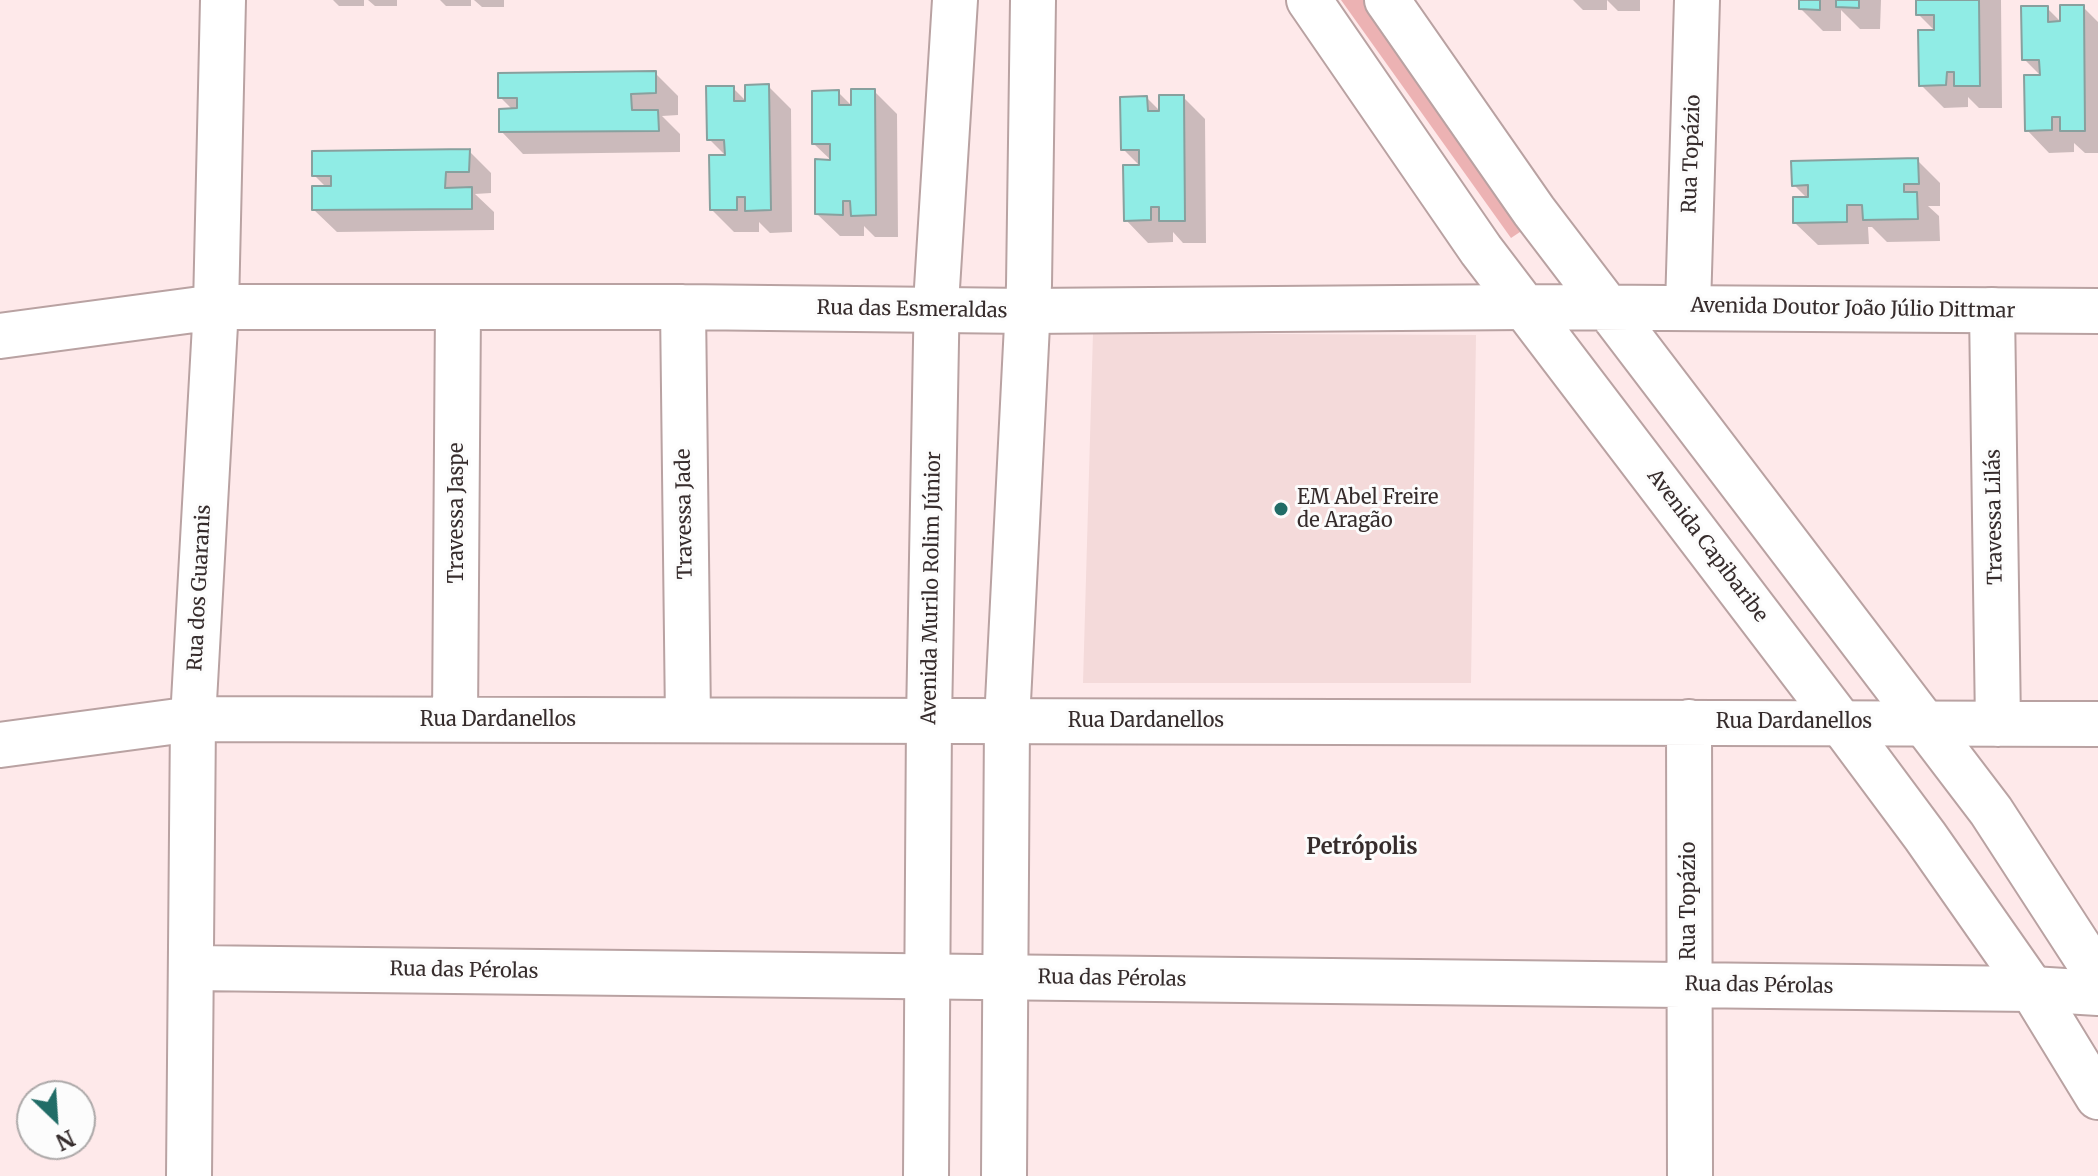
<!DOCTYPE html>
<meta charset="utf-8">
<style>
body{margin:0}
#map{position:relative;width:2098px;height:1176px;overflow:hidden;background:#fee9ea;font-family:Merriweather,serif}
canvas{display:block}
.north{position:absolute;left:16px;top:1080px;width:80px;height:80px;box-sizing:border-box;background:#fcfcfc;border:2px solid #ada9a9;border-radius:50%;rotate:155deg;font-size:22px;font-weight:700;line-height:32px;text-align:center;color:#362c2c}
.north::after{content:'';display:block;margin:auto;width:28px;height:36px;background:#216c67;clip-path:polygon(50% 0,100% 100%,50% 72%,0 100%)}
</style>
<div id="map">
<canvas width="2098" height="1176"></canvas>
<div class="north">N</div>
</div>
<script>
const ctx = document.querySelector('canvas').getContext('2d');
ctx.lineJoin = 'round';
function fillPath(path, color) { ctx.fillStyle = color; ctx.fill(path, 'evenodd'); }
const poly = rows => new Path2D(rows.map(r => 'M' + r).join(''));
function stroke(path, color, width, dash) { ctx.strokeStyle = color; ctx.lineWidth = width; ctx.lineCap = dash ? 'butt' : 'round'; ctx.setLineDash(dash || []); ctx.stroke(path); }
function write(font, color, halo, rows, align = 'center') {
  ctx.font = font + ' Merriweather,serif'; ctx.lineWidth = 6; ctx.setLineDash([]); ctx.textBaseline = 'middle'; ctx.strokeStyle = halo; ctx.fillStyle = color; for (const [text, x, y, turn = 0] of rows) {
    ctx.save(); ctx.translate(x, y); ctx.rotate((+turn || 0) * Math.PI / 180); ctx.textAlign = isNaN(turn) ? turn : align; if (halo) ctx.strokeText(text, 0, 0); ctx.fillText(text, 0, 0); ctx.restore();
  }
}
const built = poly([
 [1093,333,1476,335,1471,683,1083,683]
]);
const green = poly([
 [1341,0,1372,0,1532,224,1511,238]
]);
const shadow = poly([
 [333,0,364,0,364,6,339,6],
 [368,0,397,0,397,6,375,6],
 [440,0,471,0,471,6,446,6],
 [474,0,504,0,504,7,482,7],
 [1573,0,1607,0,1607,10,1583,10],
 [1607,0,1640,0,1640,11,1618,11],
 [1801,0,1881,0,1880,29,1860,29,1841,10,1841,31,1823,31,1801,9],
 [1918,0,2001,0,2002,108,1979,108,1968,97,1968,107,1944,108,1921,85,1936,32,1918,14],
 [2083,7,2098,22,2098,153,2085,153,2074,143,2074,152,2049,153,2027,130,2042,77,2024,59,2047,8,2062,23],
 [655,73,678,96,678,115,662,116,680,134,680,152,523,154,501,131,513,110,500,97],
 [768,86,791,109,792,232,770,233,759,222,759,232,734,232,712,210,727,157,709,139,733,88,747,102],
 [874,91,897,114,898,237,875,237,864,226,864,236,840,236,817,214,833,162,814,144,838,92,853,107],
 [1183,97,1205,119,1206,243,1183,243,1173,232,1173,242,1148,243,1126,220,1141,167,1123,149,1147,98,1161,112],
 [469,151,491,173,491,193,475,194,494,212,494,230,337,232,314,210,327,188,314,175],
 [1917,160,1940,183,1940,206,1928,206,1939,216,1940,241,1887,242,1872,227,1868,227,1869,244,1818,245,1795,223,1808,199,1794,185]
]);
const building = poly([
 [1799,0,1820,0,1820,10,1799,9,1799,0],
 [1836,0,1859,0,1859,8,1836,7,1836,0],
 [1916,0,1979,0,1980,86,1954,86,1954,72,1947,72,1946,85,1919,86,1918,30,1934,30,1934,15,1916,15,1916,0],
 [2060,5,2084,5,2085,131,2060,131,2060,117,2052,117,2052,130,2025,131,2024,75,2040,75,2039,60,2022,60,2021,6,2048,6,2048,22,2060,21,2060,5],
 [656,71,656,93,631,94,632,110,658,110,659,131,499,132,499,109,517,108,517,98,498,98,498,73,656,71],
 [769,84,771,210,745,211,745,197,737,197,737,210,710,210,709,155,725,155,724,140,707,140,706,86,734,86,734,101,745,101,745,85,769,84],
 [851,89,875,89,876,215,851,216,850,201,843,201,843,215,815,214,815,159,830,160,830,144,812,144,812,91,839,90,839,105,851,105,851,89],
 [1159,95,1184,95,1185,221,1159,221,1159,207,1151,207,1151,220,1124,221,1123,165,1139,165,1139,150,1121,150,1120,97,1147,96,1148,111,1159,111,1159,95],
 [470,149,469,172,446,172,445,188,472,187,472,209,312,210,312,186,331,186,331,176,312,176,312,151,470,149],
 [1918,158,1919,184,1904,184,1904,192,1917,192,1918,219,1863,220,1862,205,1847,205,1847,222,1793,223,1793,197,1808,197,1808,185,1792,186,1791,161,1918,158]
]);
const street = poly([
 [683,307,688,720],
 [1688,307,1697,0],
 [1992,310,1998,724],
 [0,336,216,307,683,307,1027,311,1524,307],
 [455,719,458,307],
 [1689,722,1690,1176],
 [0,745,193,719,2098,724],
 [191,968,2032,989,2098,993],
 [189,1176,193,719,216,307,223,0]
]);
const secondary = poly([
 [1309,0,1481,250,1841,723,1925,836,2032,989,2098,1097],
 [1387,0,1534,211,1991,811,2098,976],
 [1524,307,2098,311],
 [926,1176,929,720,937,288,955,0],
 [1004,1176,1007,721,1029,285,1033,0]
]);
const markers = [
 [1281,509,8,"#216c67"]
];
const streetNames = [
 ["Rua Topázio",1692,154,-88],
 ["Avenida Doutor João Júlio Dittmar",1853,309,1],
 ["Rua das Esmeraldas",912,310,1],
 ["Travessa Jaspe",457,513,-90],
 ["Travessa Jade",685,514,-91],
 ["Travessa Lilás",1995,517,-91],
 ["Avenida Capibaribe",1707,546,53],
 ["Rua dos Guaranis",200,588,-87],
 ["Avenida Murilo Rolim Júnior",932,588,-89],
 ["Rua Dardanellos",498,720],
 ["Rua Dardanellos",1146,721],
 ["Rua Dardanellos",1794,722],
 ["Rua Topázio",1689,901,-90],
 ["Rua das Pérolas",464,971,1],
 ["Rua das Pérolas",1112,979,1],
 ["Rua das Pérolas",1759,986,1]
];
const poiNames = [
 ["EM Abel Freire",1297,498],
 ["de Aragão",1297,521]
];
const neighbourhoodNames = [
 ["Petrópolis",1362,848]
];
fillPath(built, '#f4dada');
fillPath(green, '#ecb2b3');
fillPath(shadow, '#0003');
fillPath(building, '#90ece5');
stroke(building, '#88a09e', 2);
stroke(street, '#b9a2a2', 48);
stroke(secondary, '#b9a2a2', 48);
stroke(street, '#fff', 44);
stroke(secondary, '#fff', 44);
for (const [x, y, r, color] of markers) { const dot = new Path2D(); dot.arc(x, y, r, 0, 2 * Math.PI); ctx.fillStyle = color; ctx.fill(dot); stroke(dot, '#fcfcfc', 3); }
write('20px', '#362c2c', '#fcfcfc', streetNames);
write('20px', '#362c2c', '#fcfcfc', poiNames, 'left');
write('bold 22px', '#362c2c', '#fcfcfc', neighbourhoodNames);
</script>
